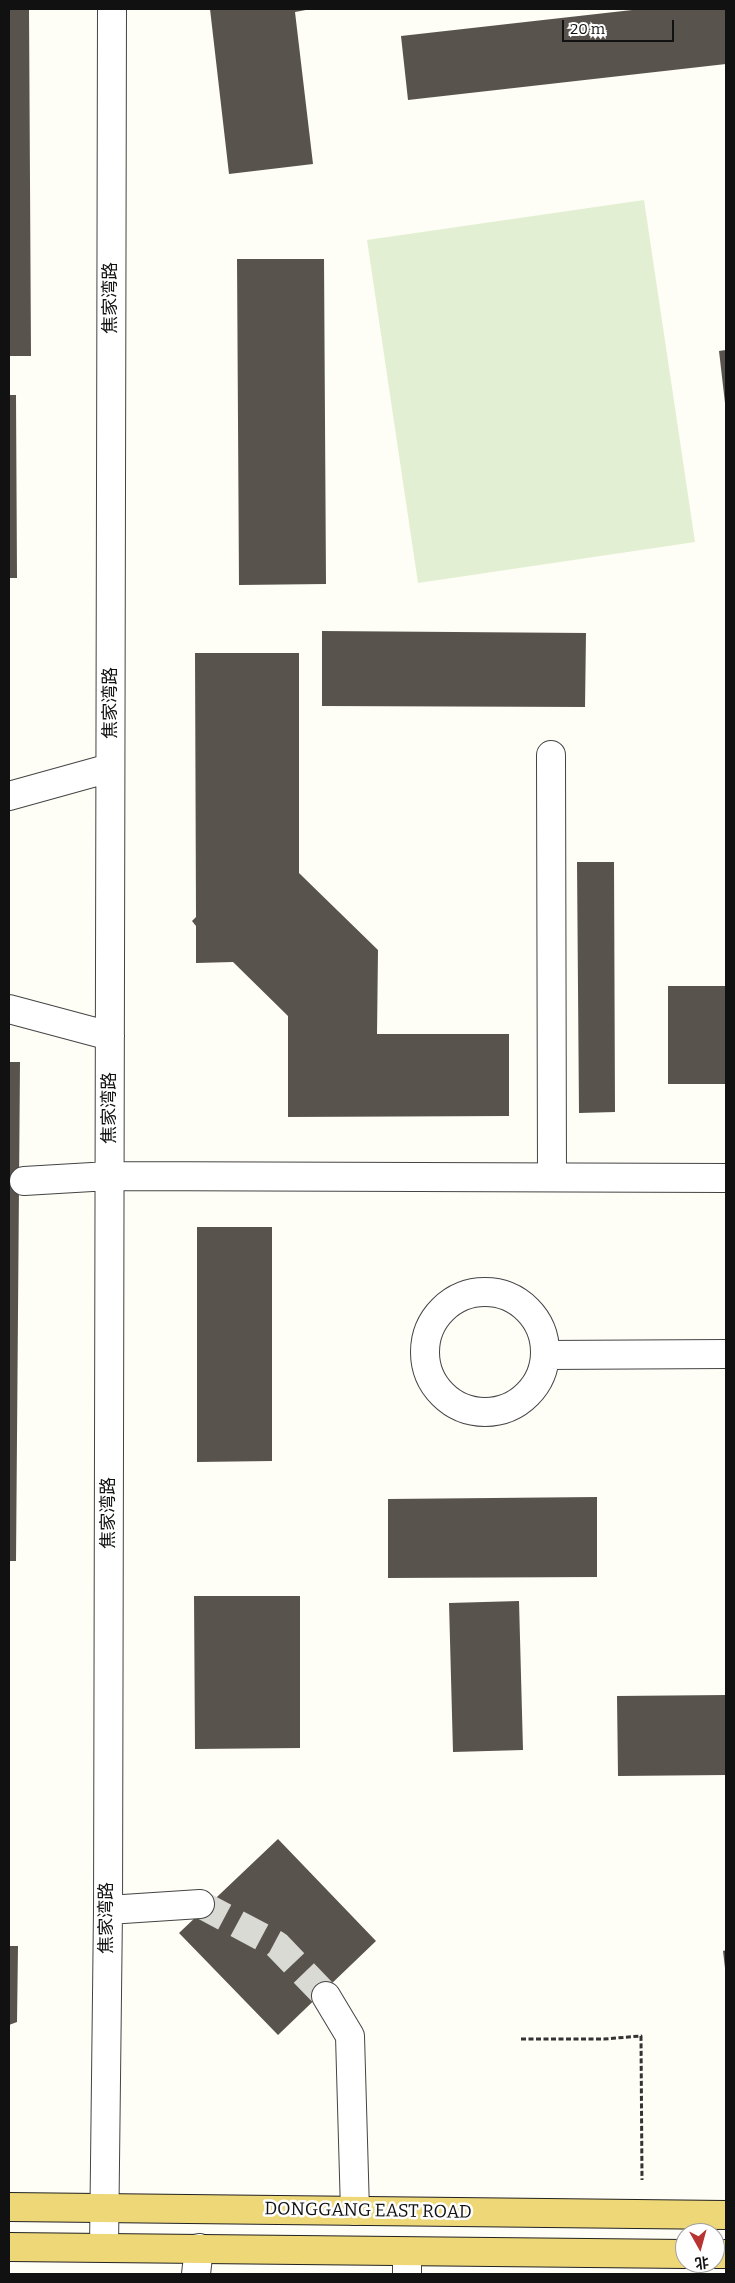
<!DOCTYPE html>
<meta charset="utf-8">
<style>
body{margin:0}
#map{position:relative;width:735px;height:2283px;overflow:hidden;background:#fefdf6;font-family:Bitter,"Noto Sans SC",serif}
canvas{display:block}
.frame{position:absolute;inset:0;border:10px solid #111;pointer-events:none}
.north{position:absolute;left:675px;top:2223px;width:50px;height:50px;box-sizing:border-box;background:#fff;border:1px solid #a0a0a0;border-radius:50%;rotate:173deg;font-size:14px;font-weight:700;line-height:20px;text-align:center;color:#111}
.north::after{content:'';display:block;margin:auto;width:18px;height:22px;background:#b73433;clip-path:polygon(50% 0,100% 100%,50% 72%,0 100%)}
.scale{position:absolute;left:562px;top:20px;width:112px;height:22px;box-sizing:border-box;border:2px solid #111;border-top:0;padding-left:6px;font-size:15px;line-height:18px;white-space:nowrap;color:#111;-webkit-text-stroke:4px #fff;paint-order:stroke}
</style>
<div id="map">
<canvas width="735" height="2283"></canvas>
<div class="frame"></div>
<div class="north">北</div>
<div class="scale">20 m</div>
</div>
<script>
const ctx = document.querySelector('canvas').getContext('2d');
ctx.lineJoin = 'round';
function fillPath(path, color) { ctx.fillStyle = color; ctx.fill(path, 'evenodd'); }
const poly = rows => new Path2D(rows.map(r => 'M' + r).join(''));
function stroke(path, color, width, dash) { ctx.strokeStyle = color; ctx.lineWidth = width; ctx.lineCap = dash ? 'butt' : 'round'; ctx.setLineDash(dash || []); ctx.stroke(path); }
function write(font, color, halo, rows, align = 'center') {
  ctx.font = font + ' Bitter,"Noto Sans SC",serif'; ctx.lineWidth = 5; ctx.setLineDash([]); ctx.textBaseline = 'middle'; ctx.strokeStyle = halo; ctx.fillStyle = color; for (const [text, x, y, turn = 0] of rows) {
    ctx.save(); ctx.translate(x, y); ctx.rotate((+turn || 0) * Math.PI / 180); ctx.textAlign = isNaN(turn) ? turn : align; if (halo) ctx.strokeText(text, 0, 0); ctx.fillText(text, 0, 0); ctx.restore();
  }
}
const pitch = poly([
 [644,200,695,542,418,583,367,240]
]);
const building = poly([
 [9,9,29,9,31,356,9,356],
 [210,9,311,9,295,12,313,164,229,174],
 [641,9,726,9,726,64,408,100,401,36],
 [237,259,324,259,326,584,239,585],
 [726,350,726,403,725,403,719,351],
 [9,395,16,395,17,578,9,578],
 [322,631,586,633,585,707,322,706],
 [195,653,299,653,299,873,378,950,377,1034,509,1034,509,1116,288,1117,288,1016,233,962,196,963,196,926,192,921,196,917],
 [577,862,614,862,615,1112,579,1113],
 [668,986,726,986,726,1084,668,1084],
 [9,1062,20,1062,16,1561,9,1561],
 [197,1227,272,1227,272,1461,197,1462],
 [597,1497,597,1577,388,1578,388,1499],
 [194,1596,300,1596,300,1748,195,1749],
 [519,1601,523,1750,453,1752,449,1603],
 [726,1695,726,1775,618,1776,617,1696],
 [278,1839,376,1941,278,2035,179,1933],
 [9,1946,18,1946,17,2022,9,2025],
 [726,1950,726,1968,725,1968,723,1951]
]);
const minorTunnel = poly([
 [200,1904,277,1945,326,1996]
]);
const path = poly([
 [521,2039,604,2039,641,2036,642,2180]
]);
const minor = poly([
 [551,755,552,1177],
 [9,796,110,768],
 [9,1009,110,1036],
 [24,1181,109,1176,726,1178],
 '425 1352a60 60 0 1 1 120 0a60 60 0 1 1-120 0Z',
 [545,1355,726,1354],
 [108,1910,200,1904],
 [326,1996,350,2036,355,2211],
 [104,2247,108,1910,112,9],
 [196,2274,199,2248],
 [407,2274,407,2252]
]);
const major = poly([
 [9,2207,726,2215],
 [9,2247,685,2254],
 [715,2254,726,2254]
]);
const streetNames = [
 ["焦家湾路",111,298,-90],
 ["焦家湾路",111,703,-90],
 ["焦家湾路",110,1108,-90],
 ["焦家湾路",109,1513,-90],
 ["焦家湾路",107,1918,-90],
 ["DONGGANG EAST ROAD",368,2211,1]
];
fillPath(pitch, '#e3efd2');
fillPath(building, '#59534e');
stroke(minorTunnel, '#dadad4', 28, [28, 14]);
stroke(minor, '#444', 30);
stroke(major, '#222', 30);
stroke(path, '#333', 3, [5, 2.5]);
stroke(minor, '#fff', 28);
stroke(major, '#edd777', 28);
write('18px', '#111', '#fff', streetNames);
</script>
